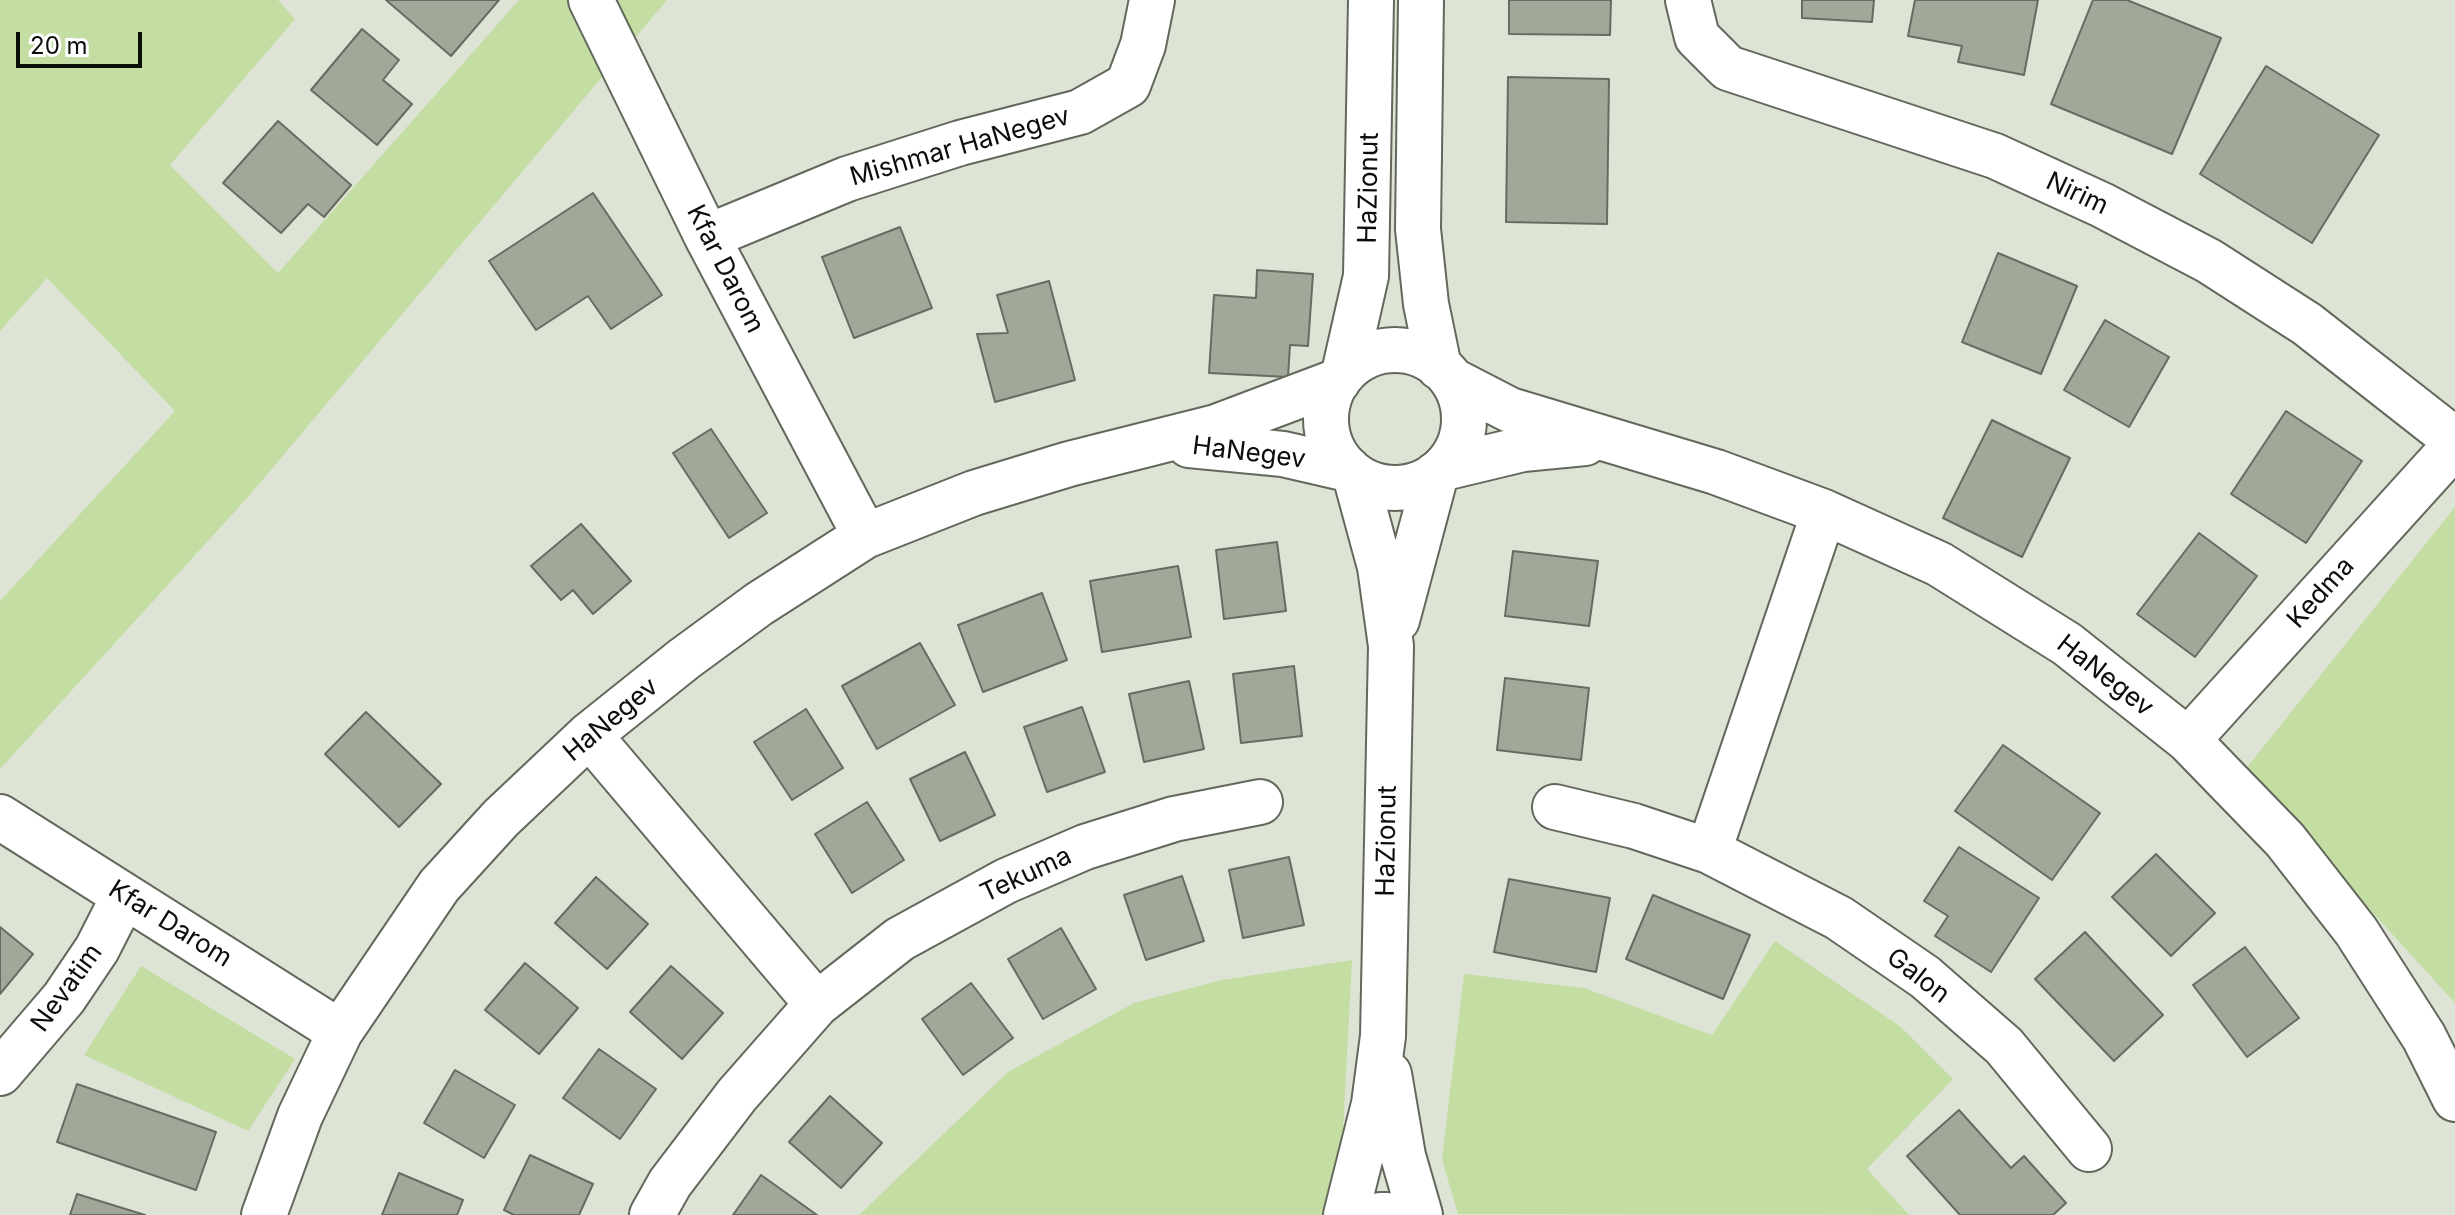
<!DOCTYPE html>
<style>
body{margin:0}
#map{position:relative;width:2455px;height:1215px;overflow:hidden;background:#dde4d5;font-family:Inter,sans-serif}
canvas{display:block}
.scale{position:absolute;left:16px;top:32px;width:126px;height:36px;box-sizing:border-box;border:4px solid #0a0d08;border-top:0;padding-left:10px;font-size:24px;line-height:28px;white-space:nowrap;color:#0a0d08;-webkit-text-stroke:6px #fff;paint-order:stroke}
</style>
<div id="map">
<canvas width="2455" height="1215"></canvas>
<div class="scale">20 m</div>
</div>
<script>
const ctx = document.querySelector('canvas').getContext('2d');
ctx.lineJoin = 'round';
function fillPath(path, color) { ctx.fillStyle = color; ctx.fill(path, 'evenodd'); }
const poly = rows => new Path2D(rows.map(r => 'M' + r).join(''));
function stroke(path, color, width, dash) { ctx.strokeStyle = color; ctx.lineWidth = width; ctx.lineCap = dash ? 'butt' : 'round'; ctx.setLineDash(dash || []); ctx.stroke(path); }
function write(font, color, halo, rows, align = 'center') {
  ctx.font = font + ' Inter,sans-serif'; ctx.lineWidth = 6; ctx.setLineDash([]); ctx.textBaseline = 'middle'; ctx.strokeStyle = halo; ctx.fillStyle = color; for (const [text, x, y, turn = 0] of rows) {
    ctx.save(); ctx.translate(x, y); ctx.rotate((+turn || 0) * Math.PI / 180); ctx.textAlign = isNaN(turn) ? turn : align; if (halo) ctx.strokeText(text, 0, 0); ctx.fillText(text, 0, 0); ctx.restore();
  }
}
const green = poly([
 [0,0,278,0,295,19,170,165,278,273,519,0,667,0,248,497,0,769,0,601,175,411,47,278,0,331],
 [2455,507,2455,1003,2244,771],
 [1775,941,1901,1027,1953,1079,1867,1169,1909,1215,1458,1214,1442,1159,1464,974,1584,988,1712,1035],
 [1352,960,1339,1206,1326,1215,859,1215,1008,1072,1134,1003,1222,980],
 [141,966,295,1059,248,1131,84,1055]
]);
const building = poly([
 [386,0,499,0,451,56,386,0],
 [1509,0,1611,0,1610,35,1509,34,1509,0],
 [1802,0,1874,0,1872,22,1802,18,1802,0],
 [1915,0,2038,0,2024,75,1958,62,1962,46,1908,36,1915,0],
 [2093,0,2127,0,2221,38,2172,154,2051,104,2093,0],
 [362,29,399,60,383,80,412,104,377,145,311,90,362,29],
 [2266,66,2379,135,2312,243,2200,174,2266,66],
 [1508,77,1609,79,1607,224,1506,222,1508,77],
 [278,121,351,185,324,217,308,204,281,233,223,183,278,121],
 [593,193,662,295,611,329,588,296,536,330,489,261,593,193],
 [900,227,932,308,854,338,822,257,900,227],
 [1998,253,2077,286,2041,374,1962,342,1998,253],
 [1257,270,1313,274,1308,346,1290,345,1288,377,1209,373,1214,295,1256,298,1257,270],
 [1049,281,1075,380,995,402,977,334,1008,333,997,295,1049,281],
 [2105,320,2169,357,2129,427,2064,390,2105,320],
 [2286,411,2362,461,2306,543,2231,494,2286,411],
 [1992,420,2070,458,2022,557,1943,518,1992,420],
 [711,429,767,513,729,538,673,453,711,429],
 [581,524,631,581,593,614,573,590,561,600,531,566,581,524],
 [2199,533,2257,576,2195,657,2137,614,2199,533],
 [1277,542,1286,611,1224,619,1216,550,1277,542],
 [1513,551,1598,561,1589,626,1505,616,1513,551],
 [1178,566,1191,637,1102,652,1090,581,1178,566],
 [1042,593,1067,660,983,692,958,625,1042,593],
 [920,643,955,705,877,749,842,686,920,643],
 [1294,666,1302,736,1241,743,1233,674,1294,666],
 [1505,678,1589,688,1581,760,1497,750,1505,678],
 [1189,681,1204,749,1144,762,1129,694,1189,681],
 [1082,707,1105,772,1047,792,1024,727,1082,707],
 [806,709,843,768,792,800,754,742,806,709],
 [366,712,441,784,399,827,325,754,366,712],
 [2003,745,2100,813,2052,880,1955,811,2003,745],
 [965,752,995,815,940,841,910,779,965,752],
 [867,802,904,860,852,893,815,834,867,802],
 [1959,847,2039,898,1991,972,1935,936,1948,916,1924,901,1959,847],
 [2156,854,2215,913,2171,956,2112,897,2156,854],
 [1289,857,1304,925,1243,938,1229,870,1289,857],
 [1182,876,1204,941,1146,960,1124,895,1182,876],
 [596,877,648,924,607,969,555,923,596,877],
 [1509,879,1610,898,1596,972,1494,952,1509,879],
 [1653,895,1750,935,1723,999,1626,959,1653,895],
 [0,927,33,954,0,994,0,927],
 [1061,928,1096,989,1043,1019,1008,959,1061,928],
 [2085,932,2163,1015,2114,1061,2035,979,2085,932],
 [2245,947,2299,1018,2247,1057,2193,985,2245,947],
 [525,963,578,1008,539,1054,485,1010,525,963],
 [671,966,723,1013,682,1059,630,1012,671,966],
 [971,983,1013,1038,963,1075,922,1019,971,983],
 [599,1049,656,1089,620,1139,563,1098,599,1049],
 [455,1070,515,1105,484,1158,424,1123,455,1070],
 [77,1084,216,1132,196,1190,57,1142,77,1084],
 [830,1096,882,1143,841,1188,789,1142,830,1096],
 [1959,1110,2011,1168,2024,1156,2066,1203,2053,1215,1960,1215,1907,1156,1959,1110],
 [530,1155,593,1184,579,1215,514,1215,504,1210,530,1155],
 [399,1173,463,1200,457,1215,382,1215,399,1173],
 [761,1175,817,1215,733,1215,761,1175],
 [77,1194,145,1215,70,1215,77,1194]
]);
const minor = poly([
 [591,0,707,237,865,536],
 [1421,0,1418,229,1426,304,1439,367],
 [1688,0,1697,37,1728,68,1995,156,2102,205,2209,261,2307,324,2455,440],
 [707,237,847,179,960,143,1080,112,1128,85,1143,45,1152,0],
 '1326 419a69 69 0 1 1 138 0a69 69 0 1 1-138 0Z',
 [1344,373,1366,276,1371,0],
 [1452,380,1510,410,1716,472,1824,512,1939,564,2067,644,2188,740,2285,840,2356,931,2424,1037,2455,1099],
 [1189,445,1283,454,1348,469],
 [1444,468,1523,449,1585,443],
 [1397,620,1436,474],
 [589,735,817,1004],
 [2188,740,2455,445],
 [1555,807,1634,826,1709,851,1839,918,1925,977,2004,1046,2089,1149],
 [0,817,340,1032],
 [1709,851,1824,512],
 [0,1073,64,998,97,949,124,896],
 [1389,1074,1403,1156,1420,1215],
 [264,1215,300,1116,340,1032,439,886,501,818,589,735,684,659,759,604,865,536,974,493,1069,464,1216,427,1338,381],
 [652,1215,670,1183,737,1095,817,1004,900,939,1006,881,1085,847,1174,819,1260,802],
 [1346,1215,1374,1104,1383,1036,1391,646,1380,567,1355,475],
 [1380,1215,1387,1215]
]);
const streetNames = [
 ["Mishmar HaNegev",960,147,-16],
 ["HaZionut",1369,188,-89],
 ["Nirim",2077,194,25],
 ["Kfar Darom",725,269,63],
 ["HaNegev",1249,453,7],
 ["Kedma",2321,593,-48],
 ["HaNegev",2105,676,38],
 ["HaNegev",611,720,-40],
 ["HaZionut",1387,841,-89],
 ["Tekuma",1026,875,-25],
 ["Kfar Darom",170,924,32],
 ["Galon",1918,976,38],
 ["Nevatim",67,988,-54]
];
fillPath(green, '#c3dda2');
fillPath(building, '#a1a899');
stroke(building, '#666c5f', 2);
stroke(minor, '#62685b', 48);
stroke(minor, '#fff', 44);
write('26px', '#0a0d08', '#fff', streetNames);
</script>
